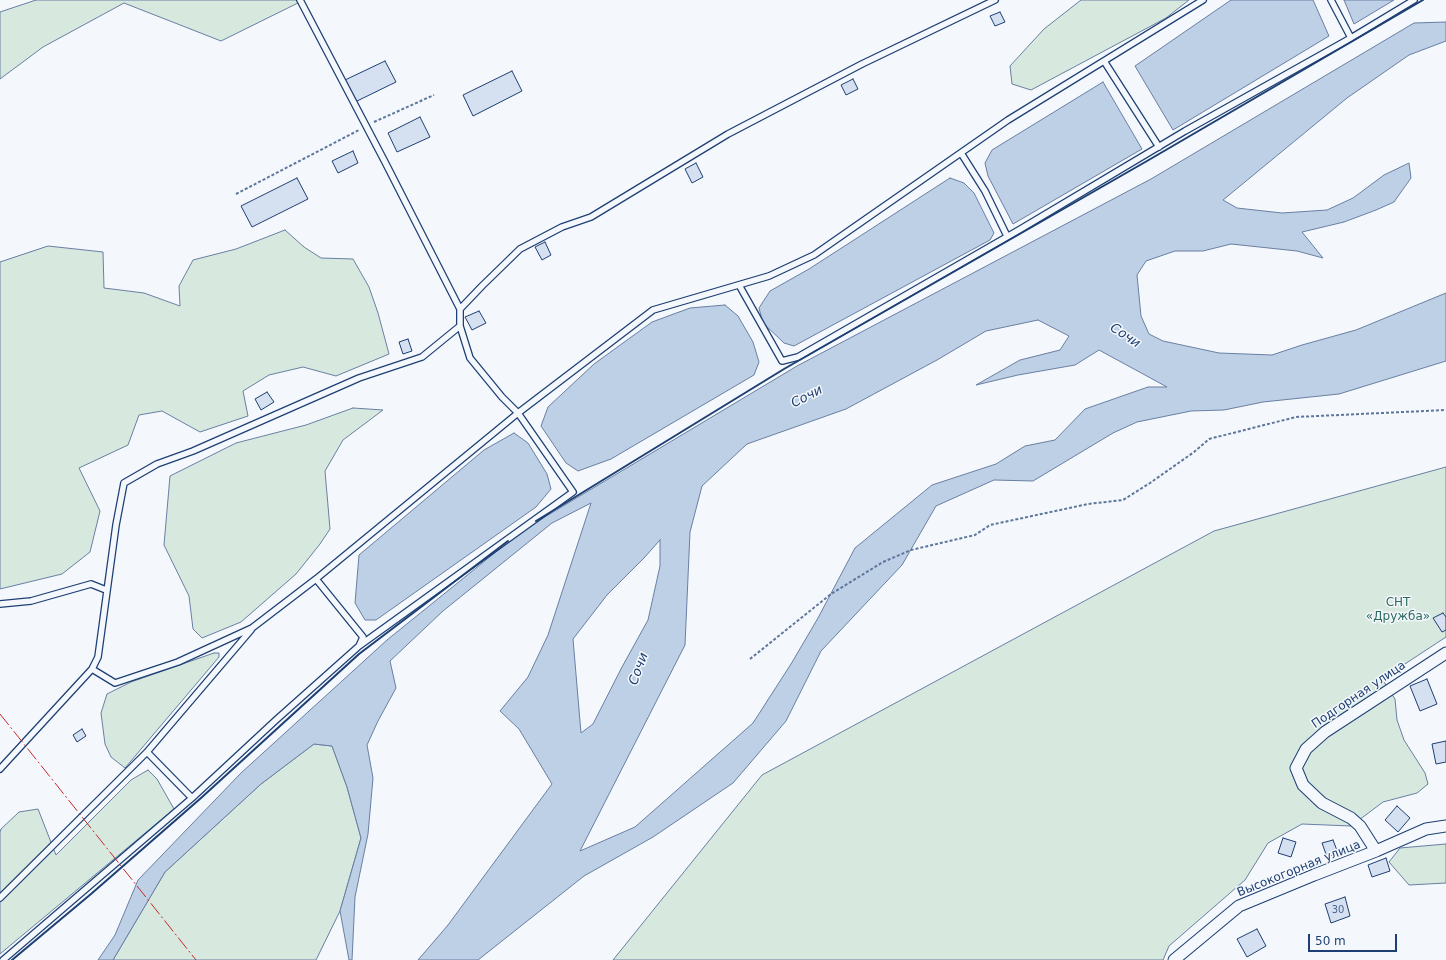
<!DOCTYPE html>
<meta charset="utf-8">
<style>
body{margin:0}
#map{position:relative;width:1446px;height:960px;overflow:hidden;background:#f4f7fb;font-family:"DejaVu Sans",sans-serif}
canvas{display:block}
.scale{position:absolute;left:1308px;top:934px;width:89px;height:18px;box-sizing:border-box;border:2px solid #1d3f73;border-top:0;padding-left:5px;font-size:12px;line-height:14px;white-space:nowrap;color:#1d3f73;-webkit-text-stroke:3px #f4f7fb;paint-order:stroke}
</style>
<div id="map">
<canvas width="1446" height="960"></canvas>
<div class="scale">50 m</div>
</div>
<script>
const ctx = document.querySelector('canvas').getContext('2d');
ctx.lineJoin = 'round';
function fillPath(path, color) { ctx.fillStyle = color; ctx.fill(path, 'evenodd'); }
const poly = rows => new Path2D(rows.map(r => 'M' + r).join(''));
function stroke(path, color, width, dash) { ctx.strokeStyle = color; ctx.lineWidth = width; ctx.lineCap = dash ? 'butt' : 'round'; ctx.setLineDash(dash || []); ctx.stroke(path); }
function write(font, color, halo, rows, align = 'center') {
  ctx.font = font + ' "DejaVu Sans",sans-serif'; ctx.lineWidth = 3; ctx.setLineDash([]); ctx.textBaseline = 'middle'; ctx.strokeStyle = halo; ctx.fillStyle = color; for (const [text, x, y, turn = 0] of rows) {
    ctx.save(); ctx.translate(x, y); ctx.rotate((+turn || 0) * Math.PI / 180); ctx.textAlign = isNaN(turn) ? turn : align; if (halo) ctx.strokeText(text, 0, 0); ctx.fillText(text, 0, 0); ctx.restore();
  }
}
const green = poly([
 [36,0,304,0,221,41,124,3,43,47,0,79,0,12,36,0],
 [1081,0,1189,0,1166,18,1031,90,1012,84,1010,66,1044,29,1081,0],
 [285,230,304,247,321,258,353,259,369,287,378,313,389,354,336,376,303,367,269,375,243,391,248,416,200,432,162,411,139,415,128,445,79,468,100,511,90,552,62,574,0,589,0,262,48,246,103,252,104,288,144,293,180,306,179,286,193,260,236,249,285,230],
 [353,408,383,410,343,440,325,471,330,529,320,544,296,574,241,622,202,638,193,629,189,596,164,545,170,476,236,443,306,425,353,408],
 [1446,467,1446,637,1382,679,1395,699,1397,720,1404,740,1425,773,1428,784,1417,793,1383,802,1351,826,1302,824,1268,843,1245,880,1169,946,1163,960,613,960,762,775,1214,531,1446,467],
 [214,653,219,653,219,657,125,768,111,757,105,744,101,713,107,694,131,682,214,653],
 [314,744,332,746,347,787,361,838,340,911,316,960,113,960,165,872,261,784,314,744],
 [148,770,157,779,174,809,0,954,0,832,1,829,19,812,38,809,56,855,131,780,148,770],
 [1446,844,1446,883,1409,885,1389,862,1400,848,1446,844]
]);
const water = poly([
 [1231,0,1313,0,1329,36,1173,130,1135,66,1231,0],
 [1344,0,1394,0,1354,24,1344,0],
 [1446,22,1446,41,1409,55,1347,98,1223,200,1237,208,1282,213,1327,210,1353,198,1384,175,1409,163,1411,178,1394,202,1376,210,1344,222,1302,232,1323,258,1297,251,1231,244,1203,251,1175,251,1146,261,1137,275,1141,316,1149,334,1163,341,1219,353,1272,355,1302,345,1356,330,1446,293,1446,361,1339,394,1263,402,1224,410,1191,411,1137,422,1113,433,1033,481,994,480,936,506,902,565,821,651,786,721,733,783,653,837,584,876,478,960,418,960,448,925,552,784,519,729,500,711,528,677,548,635,591,503,552,523,443,611,390,661,396,688,378,721,367,745,373,778,368,834,355,897,352,960,349,960,340,911,361,838,347,787,332,746,314,744,261,784,165,872,113,960,98,960,115,935,138,880,241,773,387,640,523,530,797,366,1151,179,1414,23,1446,22],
 [1038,320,1069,336,1060,350,1020,360,976,385,1018,375,1075,365,1099,350,1167,387,1148,387,1085,409,1055,440,1025,446,996,464,932,485,855,548,818,618,791,664,753,723,635,827,580,851,685,645,690,532,702,486,747,444,846,409,937,360,986,331,1038,320],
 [660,540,660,566,648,620,622,667,593,724,581,733,573,639,607,595,644,558,660,540],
 [1103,82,1142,149,1013,224,988,176,985,163,992,150,1103,82],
 [950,178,964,183,974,193,994,233,990,240,794,346,784,343,763,323,759,308,770,291,809,269,950,178],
 [725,305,738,316,753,342,759,362,754,375,611,459,578,471,566,463,541,426,548,407,594,364,652,322,690,308,725,305],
 [514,433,528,443,547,474,551,489,536,507,376,620,365,620,355,603,359,555,484,450,514,433]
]);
const building = poly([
 [1000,12,1005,22,995,26,990,16,1000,12],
 [385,61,396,82,355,102,345,80,385,61],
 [512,71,522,91,473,116,463,95,512,71],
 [853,79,858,89,846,95,841,85,853,79],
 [420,117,430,137,397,152,388,133,420,117],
 [353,151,358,163,338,173,332,161,353,151],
 [696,163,703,177,692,183,685,169,696,163],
 [297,178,308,199,252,227,241,206,297,178],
 [545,242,551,255,542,260,535,247,545,242],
 [479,311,486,323,472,330,465,317,479,311],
 [408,339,412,351,403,354,399,342,408,339],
 [267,392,274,402,261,410,255,399,267,392],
 [1443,613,1446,617,1446,630,1442,632,1433,618,1443,613],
 [1427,679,1437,704,1420,711,1410,686,1427,679],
 [82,729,86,736,77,742,73,735,82,729],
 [1446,741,1446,762,1436,764,1432,744,1446,741],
 [1397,806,1410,818,1398,832,1385,820,1397,806],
 [1283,838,1296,842,1291,857,1278,853,1283,838],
 [1333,840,1338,853,1327,857,1322,843,1333,840],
 [1386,858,1390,871,1372,877,1368,865,1386,858],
 [1345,897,1350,916,1331,923,1325,904,1345,897],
 [1257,929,1266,946,1247,957,1237,939,1257,929]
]);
const path = poly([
 [374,122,434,95],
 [236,194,359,130],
 [750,659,831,594,883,562,911,550,975,535,990,525,1088,504,1123,500,1150,483,1194,452,1209,439,1296,417,1446,410]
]);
const lane = poly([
 [1331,0,1351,38],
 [1104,61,1159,147],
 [961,153,985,191,1007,236],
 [739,285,782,361,798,357,1019,230,1185,131,1351,38,1414,0],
 [460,309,482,286,520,249,562,227,591,217,728,134,862,64,995,0],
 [316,579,363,637,359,646,573,492,518,413,653,310,769,276,814,255,1008,120,1203,0],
 [0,604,31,601,91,584,106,590],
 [251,630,147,752,192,798,276,720,359,646],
 [92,669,115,683,178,662,252,628,316,579,518,413,502,397,470,358,460,326],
 [0,769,92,669,98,657,116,525,124,483,157,464,193,451,359,378,422,357,460,326,460,309,385,162,300,0],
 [0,898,147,752],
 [3,960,192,798]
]);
const street = poly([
 [1376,851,1360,826,1351,818,1322,803,1303,785,1296,768,1306,749,1325,732,1446,653],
 [1174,960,1239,906,1314,875,1376,851,1426,829,1446,826]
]);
const wall = poly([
 [536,521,784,369,1147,161,1423,0],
 [12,960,91,894,201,798,359,654,508,541]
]);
const power = poly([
 [0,714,196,960]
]);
const numberNames = [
 ["30",1338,910]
];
const parkNames = [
 ["СНТ",1398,603],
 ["«Дружба»",1398,617]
];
const streetNames = [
 ["Подгорная улица",1359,695,-34],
 ["Высокогорная улица",1299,869,-22]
];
const waterNames = [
 ["Сочи",1125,336,34],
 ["Сочи",807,397,-27],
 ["Сочи",639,669,-70]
];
fillPath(green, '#d7e8df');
stroke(green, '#687fa3', 1);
fillPath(water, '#bed0e5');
stroke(water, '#687fa3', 1);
fillPath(building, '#d5e0f0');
stroke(building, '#1d3f73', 1);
stroke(lane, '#1d3f73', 8);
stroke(street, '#1d3f73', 13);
stroke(path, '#5e769c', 2, [3, 2]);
stroke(lane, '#f4f7fb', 5.5);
stroke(street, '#f4f7fb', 11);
stroke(wall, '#1d3f73', 2);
stroke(power, '#c62828', 1, [14, 3, 2, 3]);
write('10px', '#4b6792', null, numberNames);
write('12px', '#2c6c60', '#f4f7fb', parkNames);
write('12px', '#1d3f73', '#f4f7fb', streetNames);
write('italic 13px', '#1d3f73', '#f4f7fb', waterNames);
</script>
